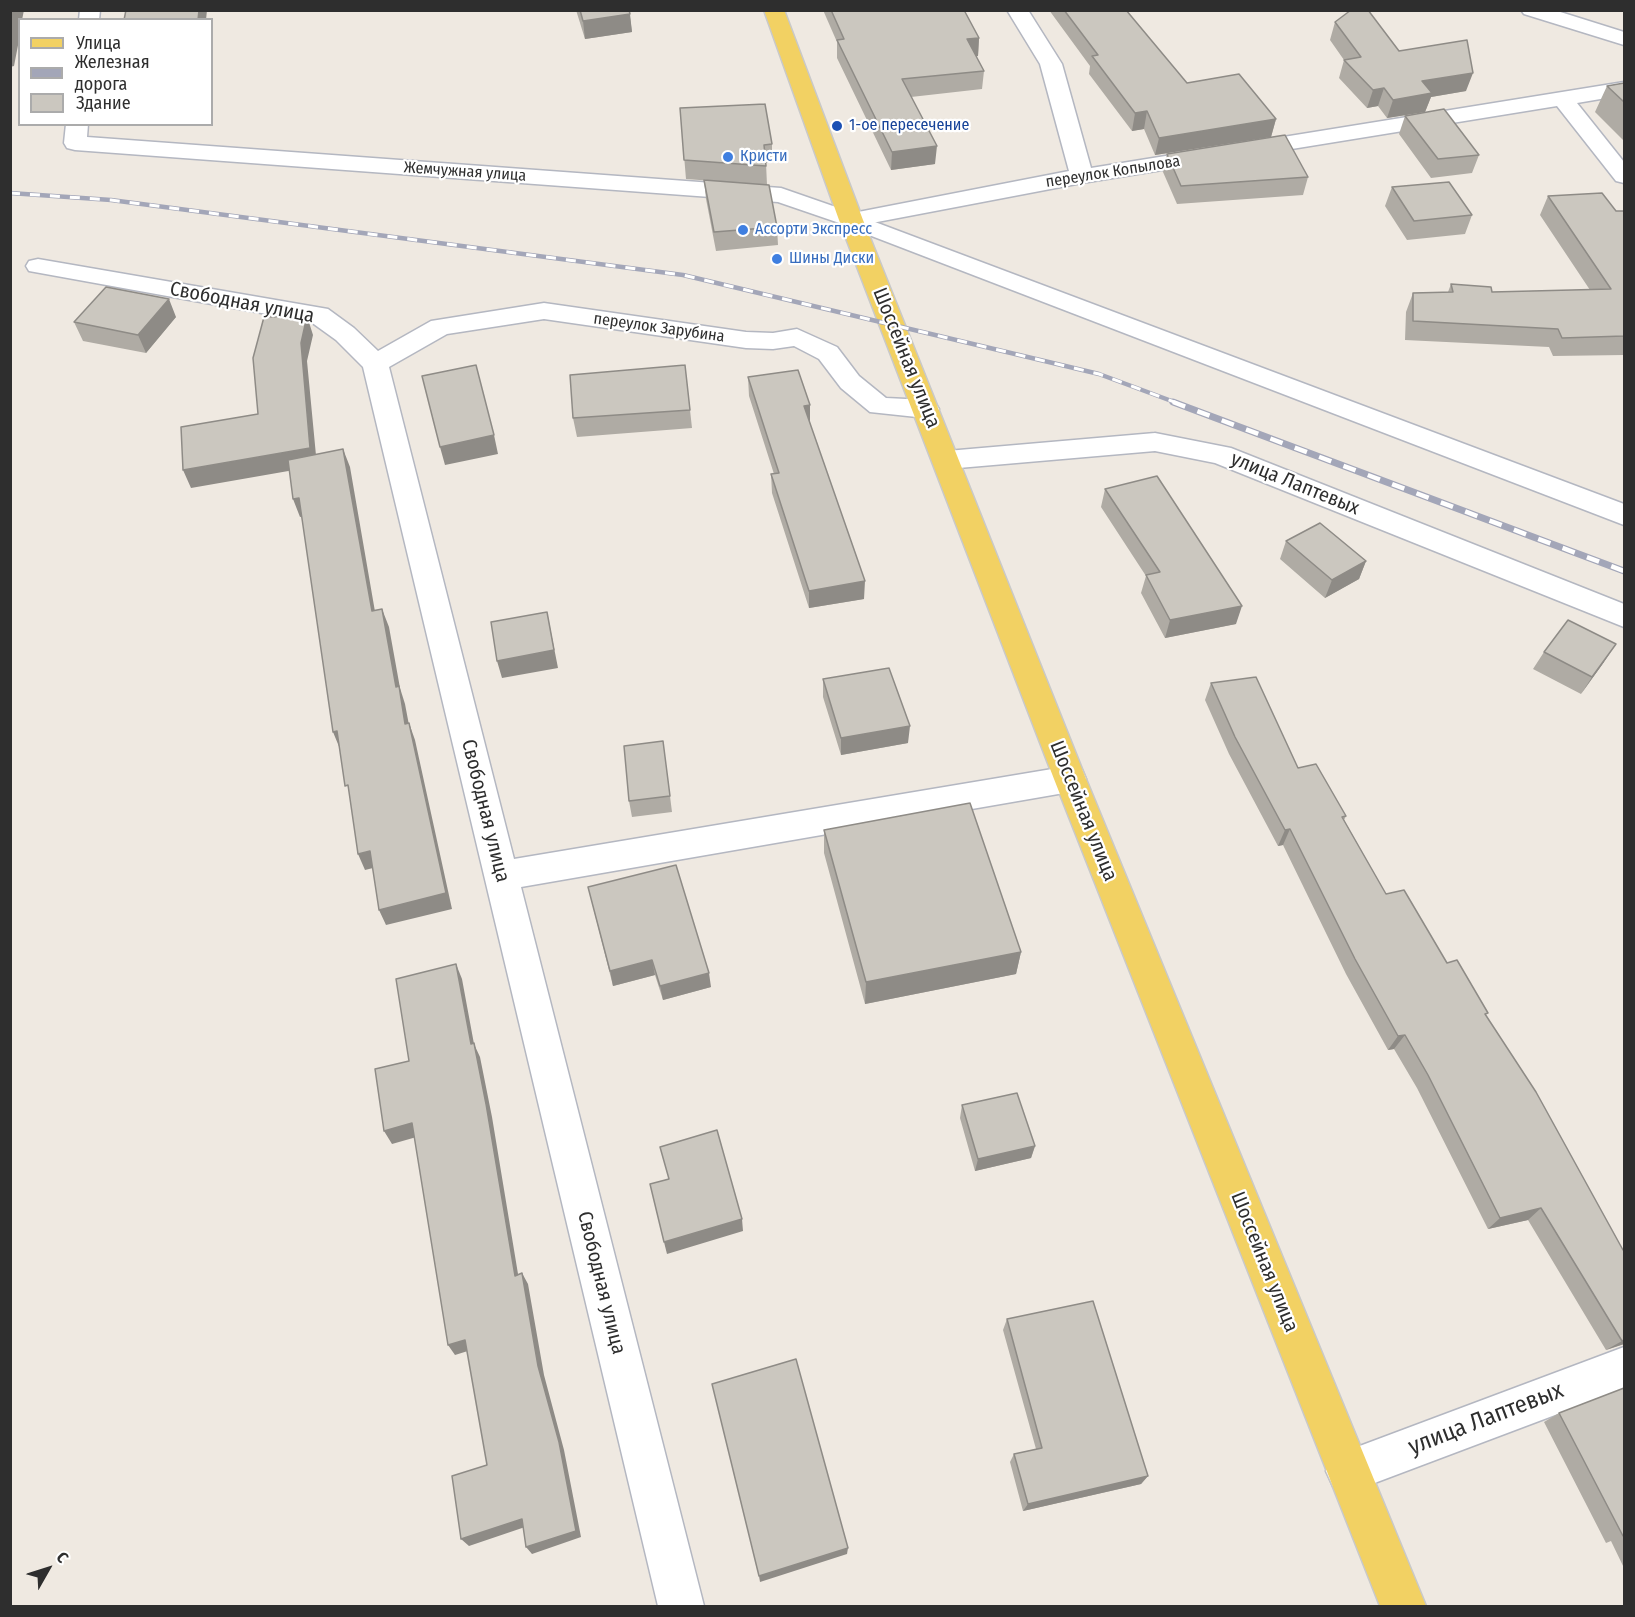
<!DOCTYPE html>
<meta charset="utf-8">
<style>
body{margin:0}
#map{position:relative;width:1635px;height:1617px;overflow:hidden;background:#efe9e1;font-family:"Fira Sans Condensed",sans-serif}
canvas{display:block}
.frame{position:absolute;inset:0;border:12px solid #2e2e2e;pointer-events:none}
.legend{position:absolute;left:18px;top:18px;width:195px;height:108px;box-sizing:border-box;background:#fff;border:2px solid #ababab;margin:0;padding:8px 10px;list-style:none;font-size:18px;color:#2e2e2e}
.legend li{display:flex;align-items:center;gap:12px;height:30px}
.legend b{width:30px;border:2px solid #ababab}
.north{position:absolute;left:18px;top:1539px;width:60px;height:60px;-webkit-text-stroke:4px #fff;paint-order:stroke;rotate:51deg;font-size:16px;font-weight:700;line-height:24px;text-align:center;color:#2e2e2e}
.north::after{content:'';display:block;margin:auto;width:21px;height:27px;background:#2e2e2e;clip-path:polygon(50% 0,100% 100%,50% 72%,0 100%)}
</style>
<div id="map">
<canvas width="1635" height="1617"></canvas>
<div class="frame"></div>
<ul class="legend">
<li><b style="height:8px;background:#f2d163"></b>Улица</li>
<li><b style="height:8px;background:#a3a6b8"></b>Железная дорога</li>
<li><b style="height:16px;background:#cbc7bf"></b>Здание</li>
</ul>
<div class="north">С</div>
</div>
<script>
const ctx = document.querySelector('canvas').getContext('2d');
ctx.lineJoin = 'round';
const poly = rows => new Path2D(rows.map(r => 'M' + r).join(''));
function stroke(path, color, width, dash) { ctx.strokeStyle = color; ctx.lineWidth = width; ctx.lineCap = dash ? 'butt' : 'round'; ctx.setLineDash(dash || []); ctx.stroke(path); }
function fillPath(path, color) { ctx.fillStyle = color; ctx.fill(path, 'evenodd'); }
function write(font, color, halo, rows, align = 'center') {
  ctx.font = font + ' "Fira Sans Condensed",sans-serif'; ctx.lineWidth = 4.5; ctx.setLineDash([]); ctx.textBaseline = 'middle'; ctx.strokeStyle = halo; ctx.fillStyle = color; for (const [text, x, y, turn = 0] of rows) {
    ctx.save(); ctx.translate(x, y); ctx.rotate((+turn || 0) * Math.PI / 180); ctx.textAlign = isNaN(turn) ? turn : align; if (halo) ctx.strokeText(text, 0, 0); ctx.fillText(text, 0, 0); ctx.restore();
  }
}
const minor = poly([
 [80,10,100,10,99,20,79,20,80,10],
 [1007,10,1028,10,1062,64,1091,168,1624,82,1624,95,1577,103,1624,162,1624,183,1616,181,1557,106,1082,183,851,227,778,202,75,150,67,148,64,143,66,124,88,124,87,137,781,188,853,213,1069,171,1040,64,1007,10],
 [1521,10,1554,10,1624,32,1624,45,1524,14,1521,10],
 [38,259,328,309,354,328,378,351,431,321,544,303,746,332,773,333,797,329,837,347,859,376,886,398,926,400,935,403,939,409,935,415,926,418,870,412,841,388,819,359,794,346,773,349,746,348,544,319,447,334,389,367,514,859,1070,766,1082,770,1086,779,1082,788,1070,792,521,887,704,1606,658,1606,363,367,336,340,311,322,29,271,26,266,29,261,38,259],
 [1155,433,1231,448,1624,604,1624,627,1215,463,1155,451,947,469,937,467,933,460,937,453,947,451,1155,433],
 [1624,1347,1624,1389,1348,1493,1333,1486,1326,1471,1333,1456,1624,1347]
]);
const tertiary = poly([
 [851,213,1624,504,1624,525,843,225,839,220,843,215,851,213]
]);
const primary = poly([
 [764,10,784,10,863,220,1086,779,1426,1606,1380,1606,1054,779,839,220,764,10]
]);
const railFar1 = poly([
 [10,193,111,200,683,275,1099,374,1177,403]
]);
const rail = poly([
 [1173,402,1624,571]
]);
const wall = poly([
 [576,10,629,10,632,32,585,39],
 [823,10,964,10,979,38,978,56,976,56,984,71,982,89,911,97,935,164,891,170,837,58,837,42],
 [1049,10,1126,10,1187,83,1276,119,1271,137,1155,155,1144,129,1132,131,1089,74,1090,66],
 [1335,22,1399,51,1466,91,1431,97,1425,112,1387,118,1378,106,1367,108,1339,78,1344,60,1330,40],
 [1624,83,1624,141,1595,112,1607,86],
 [680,108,772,144,772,163,766,163,767,185,686,179],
 [1405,116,1479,155,1472,173,1431,178,1399,134],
 [1167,154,1308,177,1303,195,1177,204,1163,172],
 [704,180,777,227,778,245,716,251,706,199],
 [1392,187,1472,215,1465,234,1407,240,1385,206],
 [1548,196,1616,211,1624,211,1624,355,1553,356,1549,347,1405,340,1406,312,1413,293,1448,292,1451,284,1492,292,1590,290,1540,215],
 [176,317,146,353,83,341,74,322],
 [685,365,692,428,577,437,573,418],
 [748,377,810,423,864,599,809,608,772,493,771,474,774,474,749,396],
 [1105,489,1236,624,1165,638,1141,593,1146,576,1101,507],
 [1286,541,1366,561,1359,579,1325,598,1280,559],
 [1544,652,1604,662,1581,694,1533,669],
 [823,679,908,743,841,755,823,697],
 [1211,683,1346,816,1344,820,1386,894,1447,963,1486,1015,1624,1344,1606,1350,1528,1220,1488,1229,1417,1088,1394,1049,1388,1050,1346,974,1283,845,1278,846,1229,754,1205,700],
 [663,741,672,812,632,817,629,801],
 [824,830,1021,952,1016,974,865,1004,824,853],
 [588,887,711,987,663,1000,655,975,613,986],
 [962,1105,1035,1146,1031,1158,975,1171,960,1118],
 [1007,1319,1148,1476,1141,1484,1023,1511,1010,1462,1014,1454,1036,1449,1003,1330],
 [1624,1388,1624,1568,1611,1541,1606,1543,1544,1422,1559,1413]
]);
const shadedWall = poly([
 [13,10,24,10,22,20,20,20,20,35,14,66,10,67,10,23],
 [199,10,207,10,206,20,198,20],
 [630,14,632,32,585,39,583,21],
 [979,38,978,56,966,58,967,39],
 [1473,73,1466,91,1431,97,1425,112,1387,118,1393,100,1422,81],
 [1384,88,1378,106,1367,108,1373,90],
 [1147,111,1144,129,1132,131,1135,113],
 [1276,119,1271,137,1155,155,1159,138],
 [937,146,935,164,891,170,892,152],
 [169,299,176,317,146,353,138,335],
 [307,316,313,335,307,361,317,466,191,488,183,470,310,448,301,343],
 [810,405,810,423,804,406],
 [494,435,498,454,445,465,440,447],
 [343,449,350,467,378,629,372,611],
 [299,498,306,516,300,517,293,499],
 [1366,561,1359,579,1325,598,1332,580],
 [865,581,864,599,809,608,809,591],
 [1242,606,1236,624,1165,638,1170,620],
 [382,609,389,627,400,688,405,704,412,741,405,724,396,687],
 [547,612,558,668,502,678,497,661],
 [1616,644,1604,662,1581,694,1592,677],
 [409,723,415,740,452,909,386,925,379,910],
 [910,726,908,743,841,755,841,738],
 [337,731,340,749,333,732],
 [1290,829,1283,845,1278,846,1285,830],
 [370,851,377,867,365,870,358,854],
 [1021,952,1016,974,865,1004,866,982],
 [652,960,655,975,613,986,610,971],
 [456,964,462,979,474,1044,480,1057,492,1117,520,1286,515,1276],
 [709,973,711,987,663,1000,660,986],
 [1405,1035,1394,1049,1388,1050,1398,1036],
 [412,1123,420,1136,392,1144,384,1131],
 [1035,1146,1031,1158,975,1171,978,1159],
 [1541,1208,1528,1220,1488,1229,1500,1218],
 [742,1219,743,1231,667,1254,664,1242],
 [522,1273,528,1284,544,1375,564,1450,581,1537,532,1554,526,1547,538,1366],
 [465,1340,471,1350,455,1355,448,1345],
 [1624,1340,1624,1344,1606,1350,1622,1341],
 [1148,1476,1141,1484,1023,1511,1028,1504],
 [522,1519,528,1526,469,1546,461,1539],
 [848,1548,847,1554,760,1582,759,1576]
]);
const building = poly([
 [10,10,13,10,10,23,10,10],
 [126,10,199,10,198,20,124,20,126,10],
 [580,10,629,10,630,14,583,21,580,10],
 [831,10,964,10,979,38,967,39,984,71,902,79,937,146,892,152,837,40,844,39,831,10],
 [1064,10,1126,10,1187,83,1239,74,1276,119,1159,138,1147,111,1135,113,1092,56,1098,55,1064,10],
 [1351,10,1368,10,1399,51,1467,40,1473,73,1422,81,1432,93,1393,100,1384,88,1373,90,1344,60,1361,57,1335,22,1351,10],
 [1624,83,1624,102,1607,86,1624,83],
 [765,104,772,144,764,145,766,166,684,160,680,108,765,104],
 [1444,109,1479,155,1438,159,1405,116,1444,109],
 [1285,135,1308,177,1181,186,1167,154,1285,135],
 [704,180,769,185,777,227,714,232,704,180],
 [1449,182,1472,215,1414,221,1392,187,1449,182],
 [1602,193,1616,211,1624,211,1624,336,1562,338,1558,329,1413,321,1413,293,1453,292,1451,284,1491,287,1492,292,1611,289,1548,196,1602,193],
 [106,287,169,299,138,335,74,322,106,287],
 [307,316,301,343,310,448,183,470,181,427,258,414,253,358,264,317,307,316],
 [476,365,494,435,440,447,422,376,476,365],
 [685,365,690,410,573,418,570,375,685,365],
 [798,370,810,405,804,406,865,581,809,591,771,474,779,473,748,377,798,370],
 [343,449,372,611,382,609,396,687,399,686,405,724,409,723,446,893,379,910,370,851,358,854,348,785,345,786,337,731,333,732,299,498,293,499,288,460,343,449],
 [1157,476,1242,606,1170,620,1146,575,1160,572,1105,489,1157,476],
 [1320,523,1366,561,1332,580,1286,541,1320,523],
 [547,612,554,650,497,661,491,622,547,612],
 [1568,620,1616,644,1592,677,1544,652,1568,620],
 [889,668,910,726,841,738,823,679,889,668],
 [1256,677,1298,768,1316,764,1346,816,1342,817,1386,894,1404,890,1447,963,1457,960,1488,1013,1485,1014,1536,1092,1623,1250,1624,1249,1624,1340,1622,1341,1541,1208,1500,1218,1428,1075,1405,1035,1398,1036,1355,959,1290,829,1285,830,1235,737,1211,683,1256,677],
 [663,741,670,796,629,801,624,746,663,741],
 [970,803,1021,952,866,982,824,830,970,803],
 [676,865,709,973,660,986,652,960,610,971,588,887,676,865],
 [456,964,471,1044,474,1043,486,1104,515,1276,522,1273,538,1366,559,1442,576,1531,526,1547,522,1519,461,1539,452,1476,487,1465,465,1340,448,1345,412,1123,384,1131,375,1069,409,1061,396,979,456,964],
 [1017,1093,1035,1146,978,1159,962,1105,1017,1093],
 [717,1130,742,1219,664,1242,650,1184,669,1179,660,1147,717,1130],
 [1093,1301,1148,1476,1028,1504,1014,1454,1042,1448,1007,1319,1093,1301],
 [796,1359,848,1548,759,1576,712,1384,796,1359],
 [1624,1388,1624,1536,1623,1536,1559,1413,1624,1388]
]);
const markers = [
 [837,126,6,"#1a4fb4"],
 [728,157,6,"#3f7fe0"],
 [743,230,6,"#3f7fe0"],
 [777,259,6,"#3f7fe0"]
];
const farTransitnames = [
 ["1-ое пересечение",849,126]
];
const farShopnames = [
 ["Кристи",740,157],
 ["Ассорти Экспресс",755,230],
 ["Шины Диски",789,259]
];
const farStreetnames = [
 ["Жемчужная улица",465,172,4],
 ["переулок Копылова",1113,172,-9],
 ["переулок Зарубина",659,328,8]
];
const streetNames = [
 ["Свободная улица",242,303,11],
 ["Шоссейная улица",906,358,68],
 ["улица Лаптевых",1295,484,22],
 ["Свободная улица",485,811,76],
 ["Шоссейная улица",1083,811,68],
 ["Шоссейная улица",1264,1262,68],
 ["Свободная улица",601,1283,76]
];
const nearStreetnames = [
 ["улица Лаптевых",1486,1419,-21]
];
stroke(minor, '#b4b7c1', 3);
stroke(tertiary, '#b4b7c1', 3);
stroke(primary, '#c9c9c9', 3);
fillPath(minor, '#fff');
fillPath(tertiary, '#fff');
fillPath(primary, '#f2d163');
stroke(railFar1, '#a3a6b8', 4.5);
stroke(rail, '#a3a6b8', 7);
stroke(railFar1, '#fff', 3, [10]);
stroke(rail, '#fff', 4.5, [13]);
fillPath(wall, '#afaba4');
fillPath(shadedWall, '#8e8b86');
fillPath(building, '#cbc7bf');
stroke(building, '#8e8b86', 1.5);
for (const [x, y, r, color] of markers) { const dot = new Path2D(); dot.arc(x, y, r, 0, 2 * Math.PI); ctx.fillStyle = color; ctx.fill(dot); stroke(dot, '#fff', 2); }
write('16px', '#164399', '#fff', farTransitnames, 'left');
write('16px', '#366cbe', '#fff', farShopnames, 'left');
write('16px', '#2e2e2e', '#fff', farStreetnames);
write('20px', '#2e2e2e', '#fff', streetNames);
write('24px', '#2e2e2e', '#fff', nearStreetnames);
</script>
